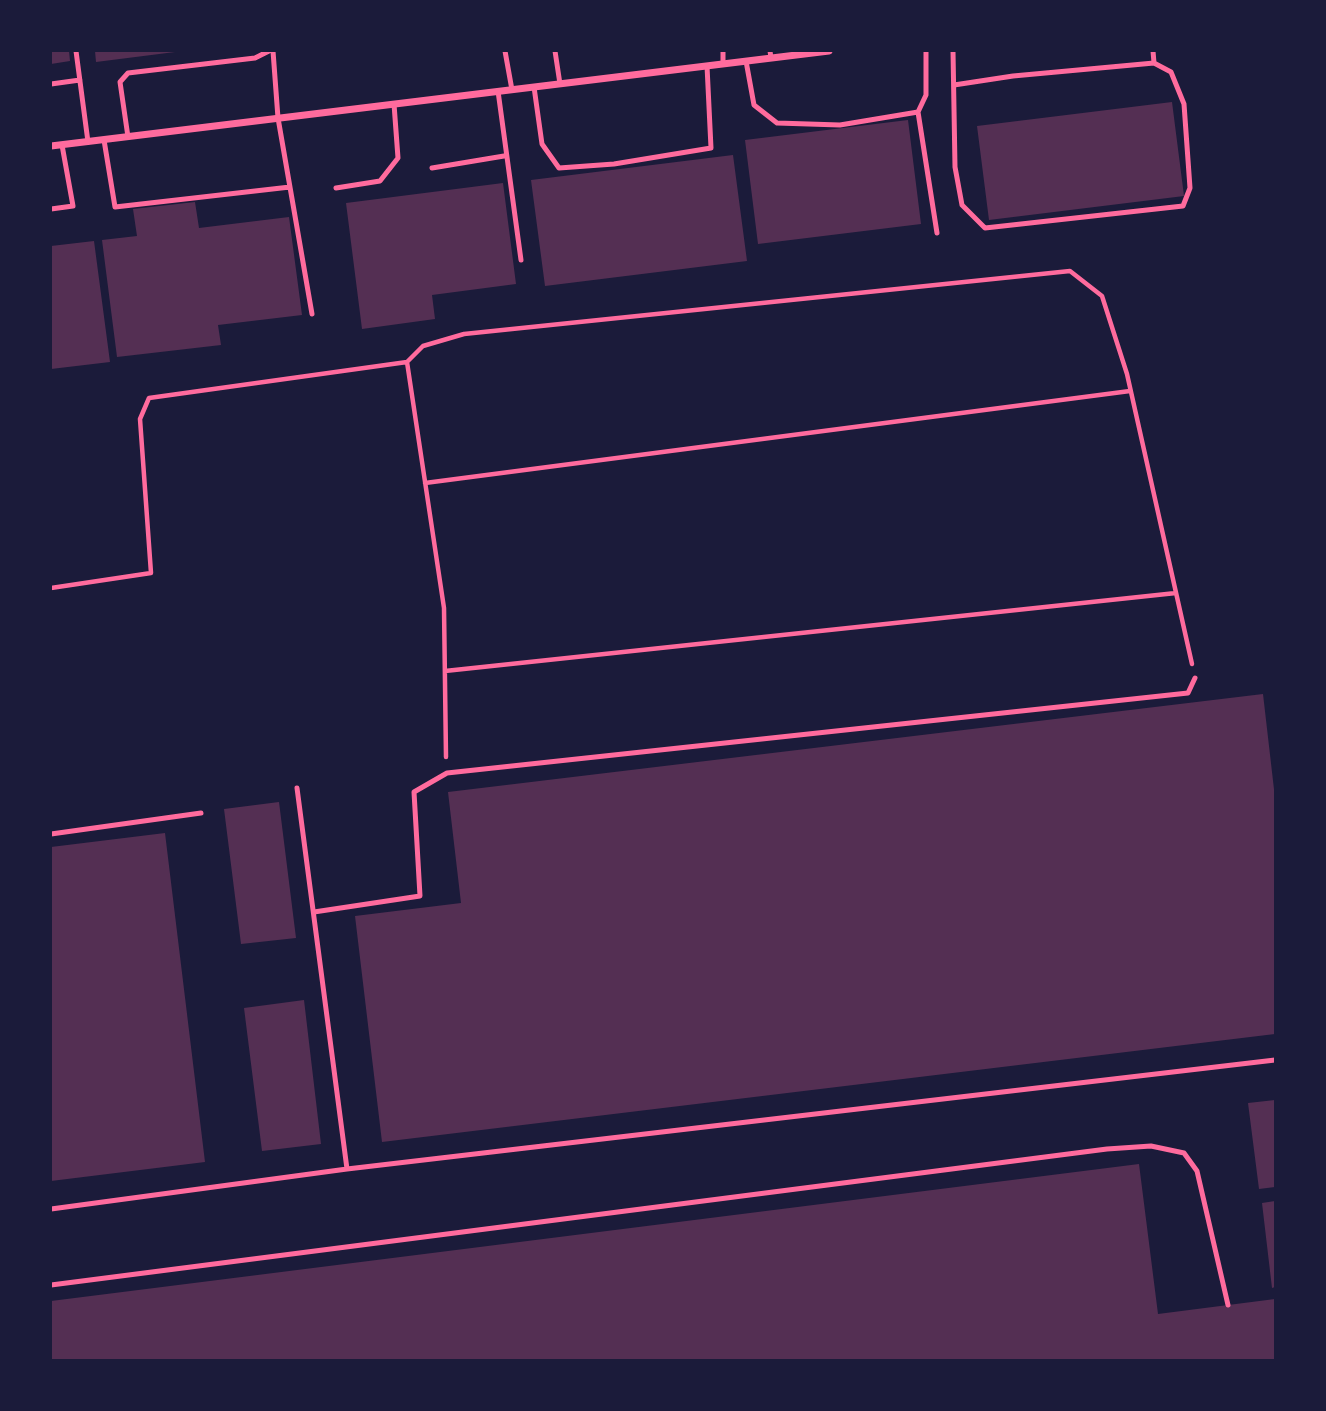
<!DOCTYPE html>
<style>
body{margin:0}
#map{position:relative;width:1326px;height:1411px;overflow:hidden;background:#1b1b3a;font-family:"DejaVu Sans",sans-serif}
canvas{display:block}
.frame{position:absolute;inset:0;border:52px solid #1b1b3a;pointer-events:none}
</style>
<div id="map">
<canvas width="1326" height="1411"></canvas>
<div class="frame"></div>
</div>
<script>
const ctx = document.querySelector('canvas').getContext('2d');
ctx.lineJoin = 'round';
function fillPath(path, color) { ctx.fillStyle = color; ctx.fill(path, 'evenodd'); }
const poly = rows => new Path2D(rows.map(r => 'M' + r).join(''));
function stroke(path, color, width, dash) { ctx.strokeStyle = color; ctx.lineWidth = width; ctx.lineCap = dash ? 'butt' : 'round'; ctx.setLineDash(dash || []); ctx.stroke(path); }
const building = poly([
 [51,51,69,51,70,61,51,64],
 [95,51,175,51,175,52,96,62],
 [1172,102,1184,196,989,220,977,126],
 [908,120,921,224,758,244,745,140],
 [733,155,747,261,545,286,531,180],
 [503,183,516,284,432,295,435,319,362,329,346,203],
 [195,202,199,228,289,217,302,315,218,325,221,345,117,357,102,240,137,236,133,209],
 [94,241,110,362,51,369,51,246],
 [1263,694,1275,798,1275,1034,382,1142,355,916,461,903,448,792],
 [279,802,296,938,241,944,224,809],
 [165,833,205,1162,51,1181,51,847],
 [304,1000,321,1144,262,1151,244,1008],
 [1275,1100,1275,1187,1259,1189,1248,1103],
 [1139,1164,1158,1314,1275,1299,1275,1360,51,1360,51,1301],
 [1275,1201,1275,1287,1272,1288,1262,1203]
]);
const path = poly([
 [407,362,444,608,446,757],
 [425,483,1130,391],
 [51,588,151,573,140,419,149,398,407,362,423,346,464,334,1070,271,1102,296,1127,374,1192,664],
 [445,671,1176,593]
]);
const service = poly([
 [76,51,88,142],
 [273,51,278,118,312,314],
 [505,51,512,90],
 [555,51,560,84],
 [770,51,771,58],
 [953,51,955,167,962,205,985,228,1183,206,1190,188,1184,104,1171,72,1154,63,1013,76,954,85],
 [1153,51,1154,63],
 [746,61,754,105,777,123,840,125,918,112,926,95,926,51],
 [723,64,723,51],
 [51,84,80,80],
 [534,87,542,144,559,168,614,164,711,148,707,66],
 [498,91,521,260],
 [918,112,937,233],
 [128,137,120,82,128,73,255,58,269,51],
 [104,140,115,207,290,187],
 [432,168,504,156],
 [336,188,380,181,398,158,394,104],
 [51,209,73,206,62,145],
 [297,788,347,1169],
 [51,834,201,813],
 [314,912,420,896,414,792,447,773,1188,693,1195,678],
 [51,1209,347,1169,1275,1060],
 [51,1285,1107,1149,1151,1146,1184,1153,1197,1171,1228,1305]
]);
const minor = poly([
 [51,146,829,51]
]);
fillPath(building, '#542f53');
stroke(path, '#ff6b9d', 4.5);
stroke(service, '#ff6b9d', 5);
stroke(minor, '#ff6b9d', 7);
</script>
